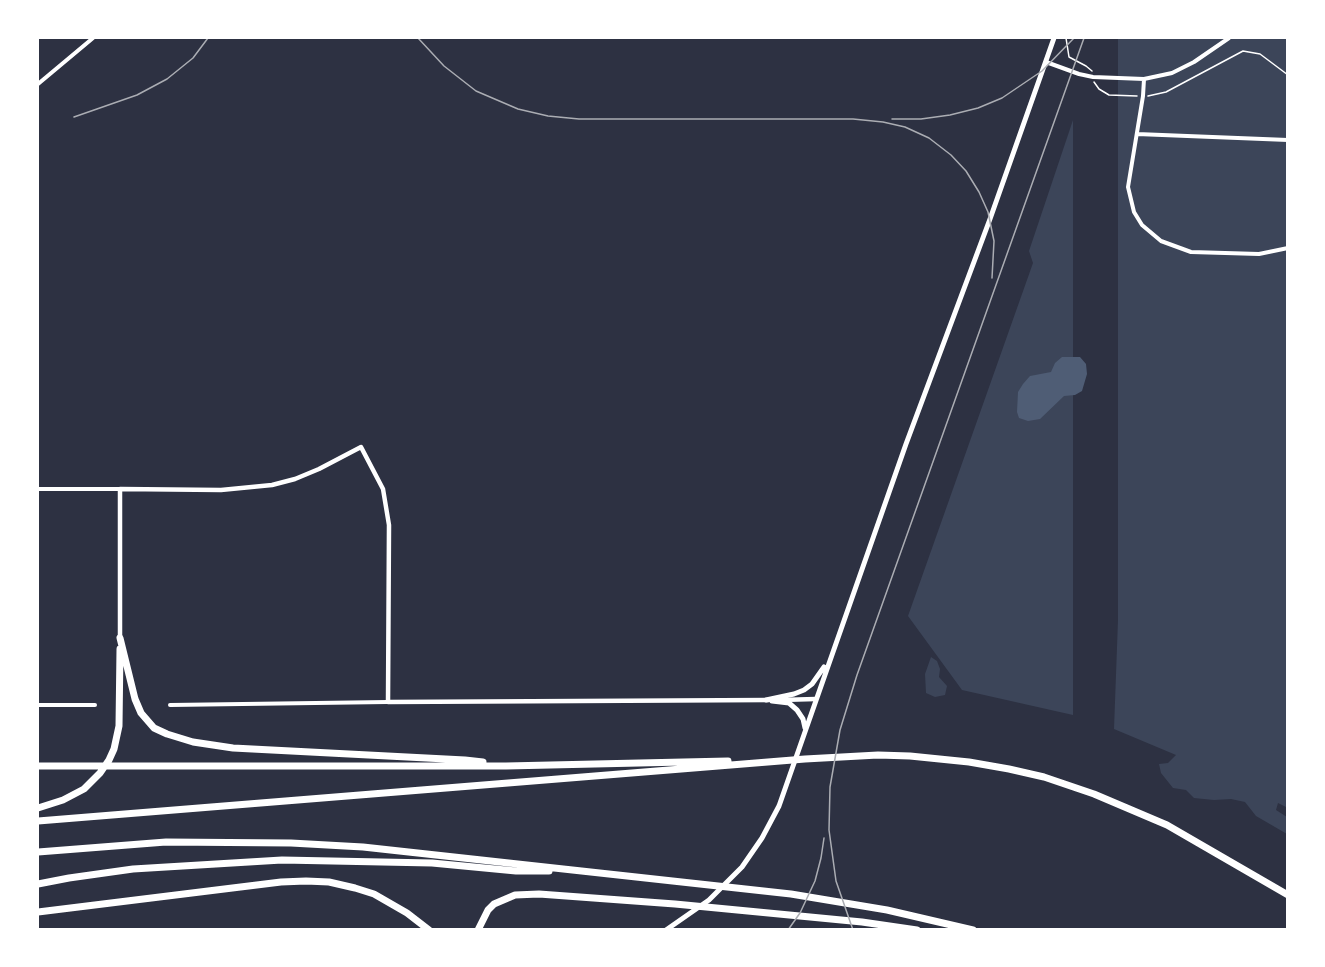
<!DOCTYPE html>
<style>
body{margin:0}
#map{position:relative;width:1325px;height:967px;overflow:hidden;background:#2d3142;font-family:Figtree,sans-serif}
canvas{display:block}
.frame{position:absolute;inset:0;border:39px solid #fff;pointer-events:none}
</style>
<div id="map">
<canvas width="1325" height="967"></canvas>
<div class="frame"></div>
</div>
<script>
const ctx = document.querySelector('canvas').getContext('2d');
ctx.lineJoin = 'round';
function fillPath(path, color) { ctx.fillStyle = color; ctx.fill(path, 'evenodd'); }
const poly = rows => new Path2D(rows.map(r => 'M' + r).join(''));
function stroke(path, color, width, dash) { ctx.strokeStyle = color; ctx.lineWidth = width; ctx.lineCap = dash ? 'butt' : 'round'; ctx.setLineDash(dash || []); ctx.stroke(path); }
const green = poly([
 [1118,38,1287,38,1288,808,1278,803,1276,810,1287,817,1287,834,1256,816,1245,802,1231,799,1214,800,1194,798,1186,790,1173,788,1161,773,1159,764,1168,763,1176,755,1114,729,1118,620],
 [1073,120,1073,715,962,690,908,616,1033,263,1029,251],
 [931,657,937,661,940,669,939,677,947,686,945,695,935,697,926,693,925,674]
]);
const water = poly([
 [1062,357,1080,357,1086,364,1087,374,1082,391,1075,395,1064,396,1040,419,1028,421,1019,418,1017,412,1018,392,1023,384,1030,376,1051,372,1055,363]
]);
const path = poly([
 [1066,38,1069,57,1086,66,1092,71],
 [1094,82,1099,89,1109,95,1137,96],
 [1148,96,1166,92,1243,51,1260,54,1288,75]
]);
const minor = poly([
 [1046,62,1079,74,1093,77,1144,79,1172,73,1194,62,1229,38],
 [1144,79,1143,96,1128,187,1134,212,1142,225,1161,241,1191,252,1259,254,1288,248],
 [38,84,93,38],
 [1137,134,1288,140],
 [38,489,120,489],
 [38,705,95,705],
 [170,705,388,702]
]);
const tertiary = poly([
 [120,638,120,489,221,490,272,485,295,479,319,469,361,447,383,489,389,525,388,702,769,700],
 [780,700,816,699]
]);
const secondary = poly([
 [766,700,794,694,804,690,812,684,824,667],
 [772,701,789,703,797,710,803,719,805,728],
 [666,930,709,900,742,867,762,838,779,806,906,444,990,219,1054,38]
]);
const motorway = poly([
 [120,638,135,699,141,713,154,728,167,734,193,742,233,748,465,760,483,762],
 [38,766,506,766,728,761],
 [38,808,63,800,84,789,100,773,109,760,114,749,119,726,120,649],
 [38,821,805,759,878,755,910,756,969,762,1009,769,1044,777,1094,794,1167,825,1288,895],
 [38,852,166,842,291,843,363,847,791,894,887,910,973,930],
 [38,884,69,878,133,869,282,860,432,863,516,871,549,871],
 [38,912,281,882,306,881,329,882,355,888,374,894,407,913,429,930],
 [478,930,488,910,494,904,515,895,539,894,675,904,862,922,917,930]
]);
const rail = poly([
 [418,38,444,66,476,91,518,109,548,116,579,119,853,119,883,122,905,127,929,138,951,155,966,171,979,192,988,212,994,241,992,278],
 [74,117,137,95,167,79,193,58,208,38],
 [892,119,921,119,950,115,978,108,1002,98,1042,71,1074,38],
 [788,930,800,913,815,881,821,858,824,838],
 [853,930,836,881,829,830,830,787,840,730,857,675,1084,38]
]);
fillPath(green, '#3c4559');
fillPath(water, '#4f5d75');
stroke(path, '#fff', 1.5);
stroke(minor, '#fff', 4);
stroke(tertiary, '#fff', 4.5);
stroke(secondary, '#fff', 5);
stroke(motorway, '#fff', 7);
stroke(rail, '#abadb3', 1.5);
</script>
